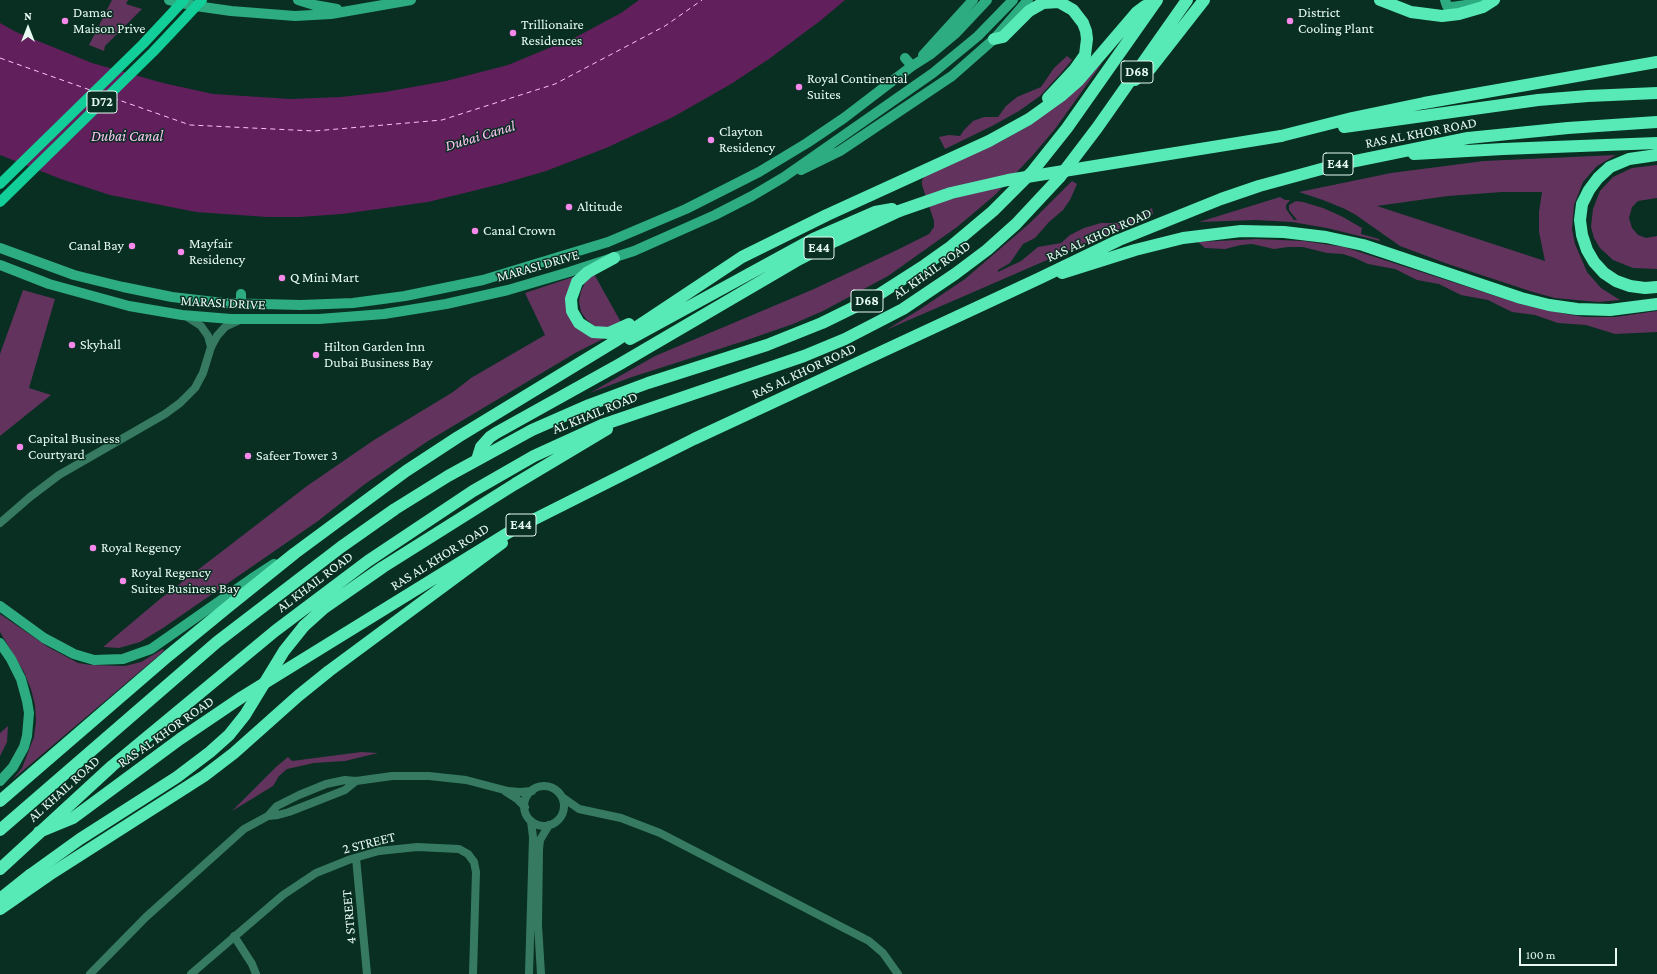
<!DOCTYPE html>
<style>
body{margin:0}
#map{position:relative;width:1657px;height:974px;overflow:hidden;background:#092f22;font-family:"Crimson Pro",serif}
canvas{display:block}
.north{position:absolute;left:8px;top:8px;width:40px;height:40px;-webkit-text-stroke:3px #092f22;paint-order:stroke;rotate:0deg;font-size:11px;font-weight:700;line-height:16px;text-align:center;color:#e6faf1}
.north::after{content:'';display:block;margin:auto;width:14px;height:18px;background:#e6faf1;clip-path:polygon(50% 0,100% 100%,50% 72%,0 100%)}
.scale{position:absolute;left:1519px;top:948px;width:98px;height:18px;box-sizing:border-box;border:2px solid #e6faf1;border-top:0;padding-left:5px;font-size:12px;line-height:14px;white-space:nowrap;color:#e6faf1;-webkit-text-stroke:3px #092f22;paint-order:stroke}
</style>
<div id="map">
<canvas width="1657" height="974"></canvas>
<div class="north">N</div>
<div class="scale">100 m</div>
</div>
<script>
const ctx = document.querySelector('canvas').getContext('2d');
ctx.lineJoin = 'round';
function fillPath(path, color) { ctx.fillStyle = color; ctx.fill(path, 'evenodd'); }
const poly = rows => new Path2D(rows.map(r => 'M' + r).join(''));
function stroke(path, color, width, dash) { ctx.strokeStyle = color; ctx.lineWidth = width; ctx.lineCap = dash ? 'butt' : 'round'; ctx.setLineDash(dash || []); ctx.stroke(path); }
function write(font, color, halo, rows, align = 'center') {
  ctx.font = font + ' "Crimson Pro",serif'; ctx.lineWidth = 3; ctx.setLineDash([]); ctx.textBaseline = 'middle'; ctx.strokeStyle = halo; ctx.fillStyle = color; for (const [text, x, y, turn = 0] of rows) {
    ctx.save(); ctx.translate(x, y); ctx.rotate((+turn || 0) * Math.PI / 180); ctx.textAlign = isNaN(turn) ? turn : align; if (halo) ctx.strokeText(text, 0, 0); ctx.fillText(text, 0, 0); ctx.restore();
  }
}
const green = poly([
 [112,0,128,0,126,4,142,9,105,46,104,51,89,45],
 [1067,56,1072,60,1061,73,1040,96,1019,111,992,126,945,149,939,137,949,135,960,136,964,130,973,121,984,117,998,117,1006,106,1017,97,1041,87,1054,68],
 [1103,62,1055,129,1033,155,995,195,957,227,888,276,823,311,793,324,747,340,629,378,590,393,655,356,814,289,897,250,929,234,934,227,934,221,922,185,922,180,926,175,998,143,1030,125,1081,84],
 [1616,155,1597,166,1583,182,1574,205,1572,229,1575,244,1587,272,1601,288,1620,300,1598,302,1555,298,1533,292,1448,264,1400,246,1356,215,1345,209,1323,200,1299,192,1391,173,1484,161],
 [1502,192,1542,192,1539,212,1539,232,1545,261,1377,206,1448,196],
 [1657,165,1657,198,1638,201,1632,207,1629,218,1632,228,1638,235,1646,238,1657,236,1657,269,1633,268,1613,260,1600,248,1594,238,1591,227,1593,209,1600,191,1613,177,1632,168],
 [1072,181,1077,184,1070,200,1063,210,1049,222,1035,238,1023,244,1010,263,998,270,998,272,1021,261,1038,247,1061,243,1070,235,1084,228,1101,223,1116,223,1138,216,1152,208,1153,214,886,330,919,310,965,279,1030,223],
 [1280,197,1285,200,1290,200,1286,205,1286,209,1294,220,1297,220,1289,210,1289,205,1296,201,1303,202,1323,208,1343,217,1362,228,1361,234,1379,239,1380,241,1327,228,1292,222,1255,220,1199,222],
 [1257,239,1304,241,1344,247,1520,304,1566,314,1585,317,1615,317,1657,311,1657,332,1615,334,1586,325,1558,323,1535,315,1512,312,1488,300,1461,295,1439,284,1417,280,1395,269,1368,264,1355,258,1343,254,1327,253,1303,247,1288,247,1274,249,1252,244,1241,245,1225,249,1205,248,1198,242],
 [594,274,622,324,613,329,594,326,586,319,581,312,579,301,581,291,585,283],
 [579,275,568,310,609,336,577,352,428,441,365,484,318,521,163,628,140,642,119,648,103,647,160,599,307,486,374,440,453,392,471,378,545,335,525,293],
 [23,290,55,299,29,388,51,395,0,436,0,354],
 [0,614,48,647,78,663,91,665,125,666,141,662,163,649,164,651,13,779,22,768,34,737,36,721,35,705,31,689,24,672,0,632],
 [8,726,7,742,0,756,0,733],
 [361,752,378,753,345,761,314,763,287,769,279,776,273,786,232,811,276,767,288,757,292,761]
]);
const water = poly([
 [639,0,845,0,820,21,769,59,731,84,673,117,606,148,546,171,505,183,428,202,342,214,300,217,267,217,196,212,110,195,61,179,0,155,0,23,16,32,92,63,163,83,213,94,291,99,341,97,385,92,446,81,508,65,578,36,621,13]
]);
const ferry = poly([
 [0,58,90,90],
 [113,98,190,125,314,131,442,120,555,84,665,26,702,0]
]);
const street = poly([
 [187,317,201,326,208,336,211,347],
 [0,523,30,497,59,475,165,414,180,403,195,388,203,373,211,347,217,336,225,327,240,320],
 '524 806a20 20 0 1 1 40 0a20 20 0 1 1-40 0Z',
 [506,792,517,799,525,807],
 [562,797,579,809,621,818,660,833,869,941,883,953,898,974],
 [268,816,277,806,299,795,326,784,345,780,356,781,392,776,429,776,466,780,508,791,520,792,532,791],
 [356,858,367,974],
 [234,936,252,964,256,974],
 [90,974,146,917,244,829,268,816,278,815,289,812,345,790,356,781],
 [191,974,283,895,316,873,351,859,379,851,417,847,459,849,468,854,474,862,476,872,473,974],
 [529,974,533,837,531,821],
 [541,974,538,925,539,849,540,840,549,825]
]);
const secondary = poly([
 [169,0,196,6,231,11,295,16,331,14,411,0],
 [298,0,314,5,337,9],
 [1445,0,1447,6,1452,7,1479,3],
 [923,55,973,0],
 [905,58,912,66],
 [801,170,840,151,952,76,994,39,1028,0],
 [0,248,74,275,123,287,172,297,223,303,301,305,353,303,405,296,483,280,608,242,686,209,759,172,807,143,844,118,912,66,931,54,955,34,987,0],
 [0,265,49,284,129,306,182,315,231,319,319,319,384,314,446,304,508,290,569,272,634,251,715,215,752,196,784,177,933,73,978,36,1013,0],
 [241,304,241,294],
 [0,606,44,638,74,654,94,660,123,659,151,649,251,579,274,564],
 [0,643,11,659,21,679,27,701,29,713,27,736,24,747,13,767,0,781]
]);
const highway = poly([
 [1380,0,1411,12,1442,16,1459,14,1483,7,1494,0],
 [994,39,1003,37,1029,11,1043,3,1059,2,1073,10,1083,23,1086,31,1087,39,1085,55,1075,69,1048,98],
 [1135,80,1150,69,1204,0],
 [1344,127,1538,100,1588,96,1657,93],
 [1281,136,1352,118,1424,103,1657,62],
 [1414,154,1503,149,1657,143],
 [1657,155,1629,159,1610,167,1598,178,1589,190,1582,204,1580,220,1582,235,1587,250,1594,262,1604,273,1616,281,1630,286,1645,288,1657,287],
 [614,258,588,272,577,282,571,299,572,311,579,323,593,332,609,333,629,324],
 [1062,273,1135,250,1183,238,1241,231,1284,232,1326,237,1363,245,1521,298,1549,305,1577,309,1610,310,1657,304],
 [630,339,813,239,875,212,892,209],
 [477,460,481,447,490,437,496,433,620,364,796,261,835,241,899,211],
 [304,626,324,608,383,567,515,484,607,429],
 [0,801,168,656,229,606,295,553,406,471,458,437,614,342,742,257,827,215,989,141,1029,119,1061,96,1078,81,1137,12,1145,6,1155,3],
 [0,830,217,642,341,547,395,509,448,476,532,430,589,405,648,383,767,345,822,323,875,297,925,265,949,248,993,211,1032,172,1067,128,1157,0],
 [39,832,73,818,180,739,242,697,511,531,694,439,1038,279,1119,240,1221,199,1259,186,1336,165,1468,138,1568,128,1657,122],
 [0,869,112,766,275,631,368,561,473,491,534,456,602,425,804,356,845,339,903,309,955,274,987,250,1016,224,1059,178,1097,128,1187,0],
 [0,899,30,875],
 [0,909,49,875,204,776,234,753,298,696,329,671,502,543]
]);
const primaryBridge = poly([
 [0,184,143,44,184,0],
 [0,202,153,52,202,0]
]);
const highwayBridge = poly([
 [899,211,951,193,1008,180,1281,136],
 [30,875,80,839,177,777,210,752,229,735,245,715,284,651,304,626]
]);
const markers = [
 [65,21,4,"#f788ec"],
 [1290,21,4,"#f788ec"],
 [513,33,4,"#f788ec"],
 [799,87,4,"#f788ec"],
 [711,140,4,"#f788ec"],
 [569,207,4,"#f788ec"],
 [475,231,4,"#f788ec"],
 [132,246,4,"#f788ec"],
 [181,252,4,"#f788ec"],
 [282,278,4,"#f788ec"],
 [72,345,4,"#f788ec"],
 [316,355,4,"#f788ec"],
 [20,447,4,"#f788ec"],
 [248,456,4,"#f788ec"],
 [93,548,4,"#f788ec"],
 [123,581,4,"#f788ec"]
];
const shields = [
 [1137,72,32],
 [102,102,30],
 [1338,164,30],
 [819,248,30],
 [867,301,32],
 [521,525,30]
];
const shieldNames = [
 ["D68",1137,72],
 ["D72",102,102],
 ["E44",1338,164],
 ["E44",819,248],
 ["D68",867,301],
 ["E44",521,525]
];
const poiNames = [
 ["Damac",73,13],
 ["Maison Prive",73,29],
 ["District",1298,13],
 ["Cooling Plant",1298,29],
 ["Trillionaire",521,25],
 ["Residences",521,41],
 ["Royal Continental",807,79],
 ["Suites",807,95],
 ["Clayton",719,132],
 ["Residency",719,148],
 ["Altitude",577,207],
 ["Canal Crown",483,231],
 ["Mayfair",189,244],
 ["Residency",189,260],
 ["Canal Bay",124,246,"right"],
 ["Q Mini Mart",290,278],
 ["Skyhall",80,345],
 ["Hilton Garden Inn",324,347],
 ["Dubai Business Bay",324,363],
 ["Capital Business",28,439],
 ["Courtyard",28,455],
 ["Safeer Tower 3",256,456],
 ["Royal Regency",101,548],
 ["Royal Regency",131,573],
 ["Suites Business Bay",131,589]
];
const streetNames = [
 ["RAS AL KHOR ROAD",1421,133,-11],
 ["RAS AL KHOR ROAD",1099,235,-24],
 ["MARASI DRIVE",538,266,-16],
 ["AL KHAIL ROAD",932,270,-35],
 ["MARASI DRIVE",223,303,3],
 ["RAS AL KHOR ROAD",804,371,-25],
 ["AL KHAIL ROAD",595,413,-22],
 ["RAS AL KHOR ROAD",440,557,-32],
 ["AL KHAIL ROAD",315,582,-37],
 ["RAS AL KHOR ROAD",166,732,-35],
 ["AL KHAIL ROAD",64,789,-42],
 ["2 STREET",369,843,-14],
 ["4 STREET",349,917,-95]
];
const waterNames = [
 ["Dubai Canal",127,136],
 ["Dubai Canal",480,136,-17]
];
fillPath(green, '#62335d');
fillPath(water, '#611f5c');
stroke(ferry, '#fec4f6', 1, [5, 4]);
stroke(street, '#367b61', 8);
stroke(secondary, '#2dab81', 10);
stroke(highway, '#57eab6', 12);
stroke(primaryBridge, '#12cf9a', 10);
stroke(highwayBridge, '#57eab6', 12);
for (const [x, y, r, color] of markers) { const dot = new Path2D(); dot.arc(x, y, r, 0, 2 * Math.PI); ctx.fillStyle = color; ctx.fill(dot); stroke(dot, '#092f22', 1.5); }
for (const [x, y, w] of shields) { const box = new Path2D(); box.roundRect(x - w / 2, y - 11, w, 22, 3); ctx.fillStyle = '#092f22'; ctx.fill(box); stroke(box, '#e6faf1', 1); }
write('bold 13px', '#e6faf1', null, shieldNames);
write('14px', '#e6faf1', '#092f22', poiNames, 'left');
write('14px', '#e6faf1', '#092f22', streetNames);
write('italic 15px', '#fec4f6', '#092f22', waterNames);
</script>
